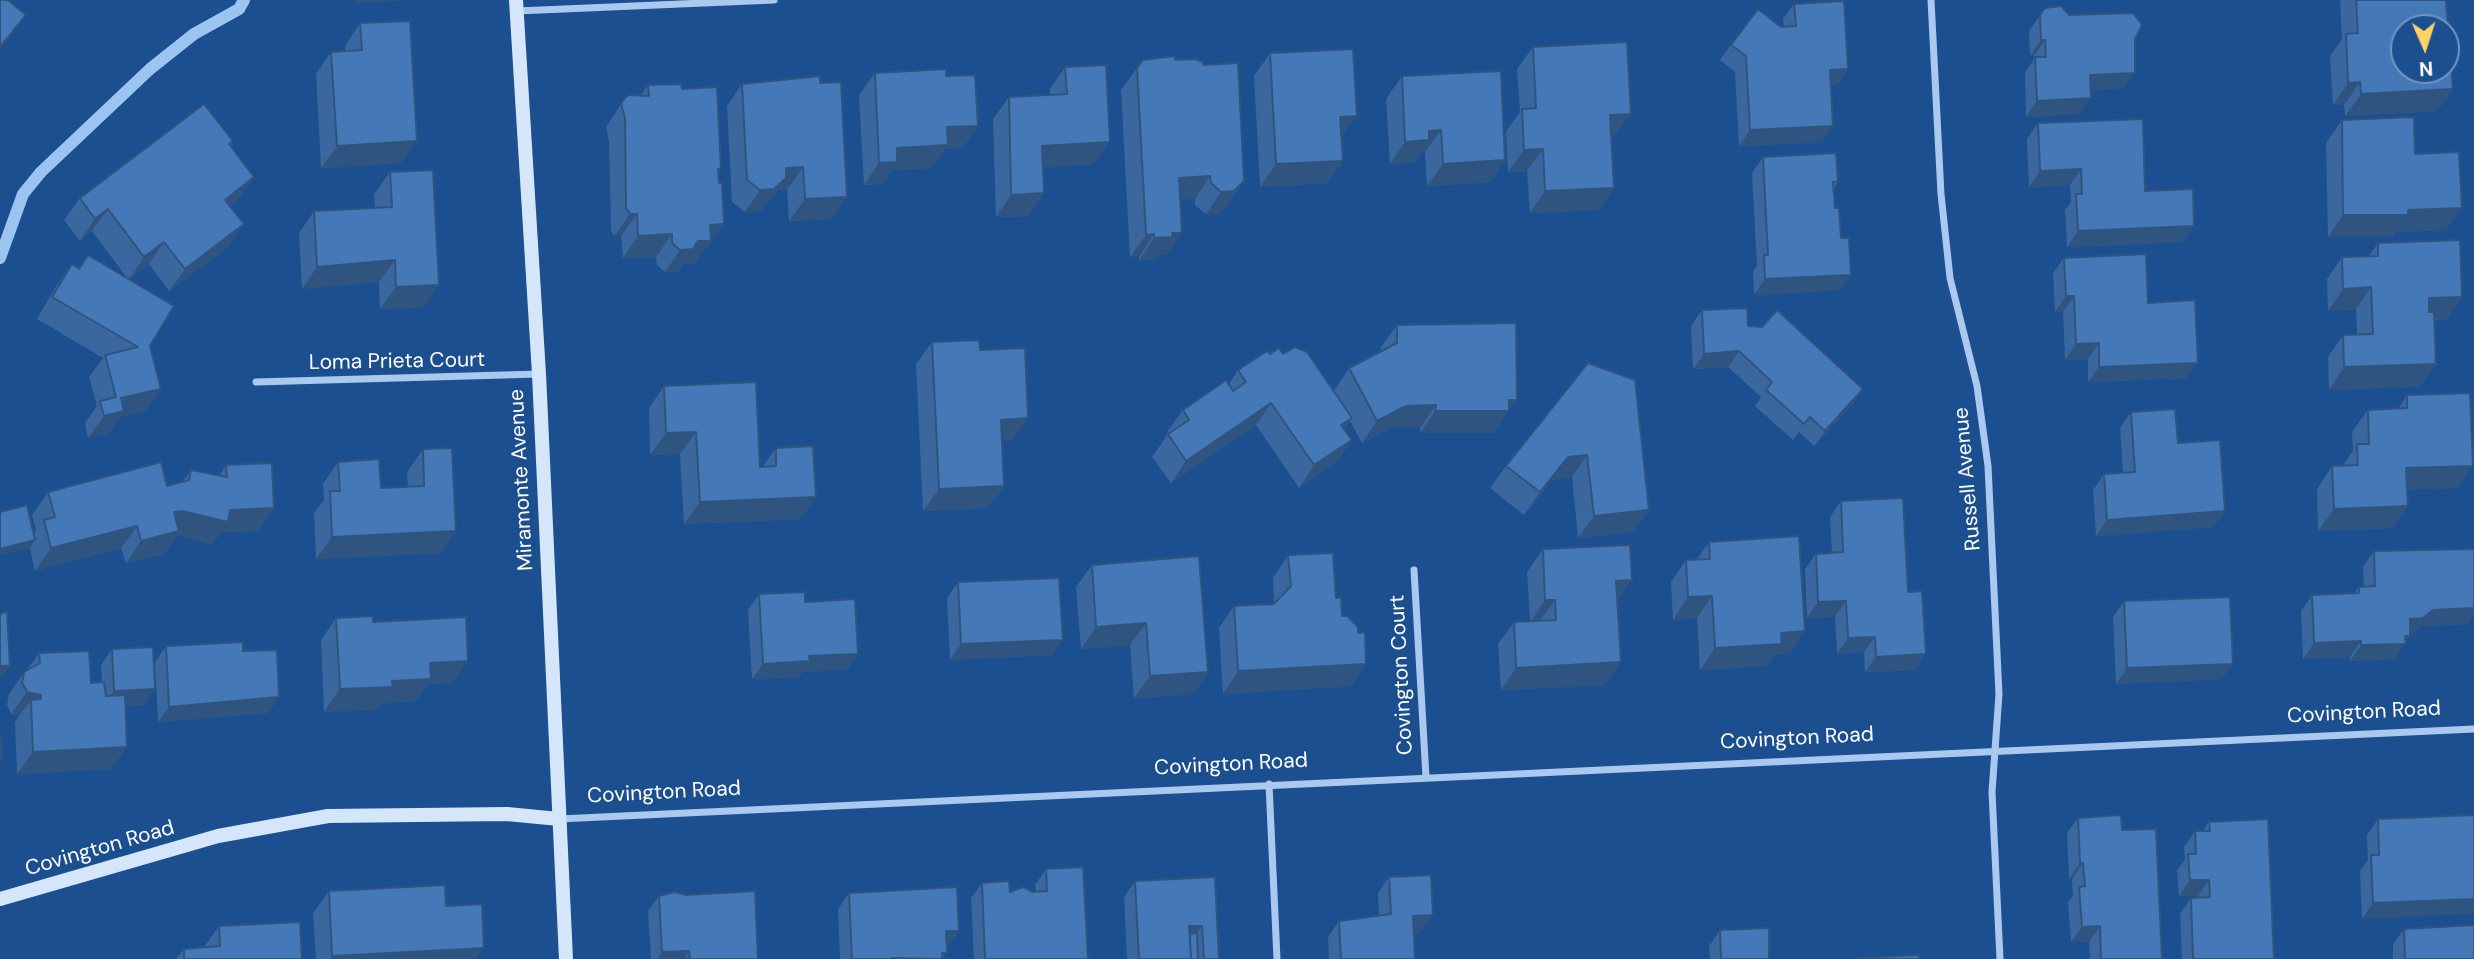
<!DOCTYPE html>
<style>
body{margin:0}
#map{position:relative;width:2474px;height:959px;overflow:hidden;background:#1b4f8f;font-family:"DM Sans",sans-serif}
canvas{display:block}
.north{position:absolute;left:2390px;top:14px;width:70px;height:70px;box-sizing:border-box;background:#1b4f8f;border:2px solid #7695bc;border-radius:50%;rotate:177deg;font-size:19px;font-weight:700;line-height:28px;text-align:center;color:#fff}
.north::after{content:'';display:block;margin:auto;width:24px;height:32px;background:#ffd166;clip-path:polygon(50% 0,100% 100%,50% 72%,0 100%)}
</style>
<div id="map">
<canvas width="2474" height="959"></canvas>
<div class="north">N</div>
</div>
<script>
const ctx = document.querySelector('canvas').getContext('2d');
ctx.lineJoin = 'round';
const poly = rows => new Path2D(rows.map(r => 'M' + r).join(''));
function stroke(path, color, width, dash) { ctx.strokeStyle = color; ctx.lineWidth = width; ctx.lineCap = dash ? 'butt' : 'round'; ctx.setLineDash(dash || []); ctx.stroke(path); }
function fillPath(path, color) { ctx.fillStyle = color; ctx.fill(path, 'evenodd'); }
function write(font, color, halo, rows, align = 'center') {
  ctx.font = font + ' "DM Sans",sans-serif'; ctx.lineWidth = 5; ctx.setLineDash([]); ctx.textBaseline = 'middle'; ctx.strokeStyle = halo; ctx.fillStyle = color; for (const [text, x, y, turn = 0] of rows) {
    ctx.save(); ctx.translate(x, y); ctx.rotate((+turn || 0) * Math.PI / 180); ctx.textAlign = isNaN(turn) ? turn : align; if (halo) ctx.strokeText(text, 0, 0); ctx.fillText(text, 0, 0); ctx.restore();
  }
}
const stream = poly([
 [0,258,23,194,41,172,150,69,194,34,239,9,244,0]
]);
const street = poly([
 [1931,0,1941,194,1950,278,1977,386,1988,466,1999,694,1992,792,2000,959],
 [517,11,774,0],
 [256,382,539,374],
 [1414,570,1426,777],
 [1269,784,1277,959],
 [559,819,2474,729]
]);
const secondary = poly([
 [516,0,539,374,566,959],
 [0,899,218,836,328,816,507,814,559,819]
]);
const wall = poly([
 [2341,0,2446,0,2453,89,2437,111,2345,116,2344,105,2333,105,2330,56,2342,39,2340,1],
 [1794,4,1848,69,1837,85,1831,85,1822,142,1739,146,1735,72,1720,60,1731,45,1781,27,1784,26,1783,19],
 [2045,8,2069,15,2135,39,2124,88,2091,90,2080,114,2026,117,2025,73,2034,59,2034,56,2030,56,2029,31],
 [360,23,401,163,321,168,316,74,331,52,345,51,345,46],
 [1533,47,1615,136,1612,136,1599,210,1530,213,1527,171,1508,172,1506,131,1520,112,1517,69],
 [1270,53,1341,138,1343,161,1327,183,1260,187,1254,76],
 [1143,60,1175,60,1203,65,1244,181,1229,203,1219,214,1206,214,1195,205,1195,199,1180,199,1167,255,1160,255,1157,259,1139,260,1139,257,1130,257,1121,90],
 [1065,67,1094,164,1043,167,1029,216,996,217,993,119,1009,97,1050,95,1050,89],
 [875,73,946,76,978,126,962,148,945,149,932,168,892,170,882,184,864,185,859,95],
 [820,76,832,219,789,221,787,190,777,190,770,200,759,212,745,212,732,202,727,106,742,84],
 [1402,76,1505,160,1490,182,1427,186,1425,152,1421,152,1414,163,1390,164,1386,99],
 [648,85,682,89,721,169,718,173,708,247,706,247,695,263,683,264,677,272,665,272,657,265,656,257,623,258,621,236,614,236,611,230,609,141,606,127,625,98,641,95],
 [2342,120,2415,154,2446,230,2396,232,2393,237,2328,237,2326,143],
 [2038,123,2145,191,2183,242,2067,247,2065,210,2071,202,2070,185,2029,187,2027,139],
 [233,141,230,146,254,177,238,200,230,206,228,247,169,291,149,264,129,279,150,346,161,389,145,411,120,417,109,433,88,438,85,423,97,406,89,377,103,358,37,319,56,286,72,264,78,268,88,255,127,278,92,231,80,241,64,220,80,198],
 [1763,157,1838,182,1834,188,1835,208,1841,238,1851,275,1840,290,1754,295,1753,271,1757,266,1752,173],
 [390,172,424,307,380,309,379,282,302,289,299,233,314,211,375,208,374,194],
 [2378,243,2462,297,2447,319,2434,320,2436,364,2420,386,2329,390,2328,357,2343,335,2357,334,2356,309,2328,311,2327,279,2342,257,2369,256],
 [2064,258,2148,303,2187,378,2088,382,2088,359,2065,360,2063,312,2055,312,2053,273],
 [1702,310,1748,326,1863,389,1852,405,1814,446,1799,432,1793,440,1755,406,1761,397,1728,367,1693,369,1691,326],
 [1397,325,1501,422,1493,433,1420,433,1420,428,1391,428,1362,443,1350,421,1344,430,1352,440,1336,462,1299,488,1256,425,1171,483,1152,457,1168,434,1167,432,1183,410,1229,384,1238,370,1270,354,1334,391,1349,368,1381,352,1381,347],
 [932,342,980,350,1012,441,1002,441,1004,486,988,508,923,511,916,364],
 [1588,363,1649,510,1633,532,1578,538,1572,477,1552,480,1524,515,1490,488,1506,466],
 [664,386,760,467,763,466,776,448,801,519,684,524,680,454,650,455,649,408],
 [2407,395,2473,466,2457,488,2407,489,2408,506,2392,528,2318,531,2317,489,2332,466,2342,466,2353,451,2352,432,2368,410,2398,409],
 [2131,412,2178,443,2214,527,2096,536,2093,490,2104,474,2123,473,2120,428],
 [423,449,441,553,316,559,314,513,324,500,323,484,338,462,381,488,408,487,407,472],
 [226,465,259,531,221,532,212,545,177,535,164,554,126,563,121,548,35,571,30,548,0,555,0,512,34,534,36,530,32,515,48,492,167,486,182,482,191,470,219,476],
 [1841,501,1908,592,1926,654,1915,670,1865,672,1864,652,1837,654,1835,616,1807,618,1805,569,1816,554,1832,553,1830,517],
 [1709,542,1805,631,1789,654,1775,654,1766,666,1700,670,1697,618,1673,620,1671,582,1686,560,1697,559],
 [1543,549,1617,601,1605,685,1501,690,1498,644,1514,622,1530,621,1527,572],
 [2374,551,2467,624,2422,626,2410,634,2395,659,2350,661,2350,657,2303,659,2301,611,2312,595,2354,593,2359,587,2364,586,2363,567],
 [1288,555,1336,598,1342,616,1358,633,1366,664,1351,686,1223,694,1219,628,1234,606,1274,604,1273,578],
 [1092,565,1208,672,1193,694,1134,698,1130,645,1081,649,1076,587],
 [958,582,1052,655,950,660,947,598],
 [759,594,805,602,858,654,847,669,802,672,799,677,752,679,748,610],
 [2124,601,2222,679,2116,684,2113,617],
 [336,618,373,622,452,683,427,684,415,701,381,703,377,709,324,712,321,640],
 [166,646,243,651,279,697,268,713,158,722,155,662],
 [112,649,144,705,125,706,111,769,17,774,15,722,19,716,11,714,7,705,9,694,24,672,27,670,39,653,91,683,102,682,101,665],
 [2474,815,2362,919,2360,871,2368,860,2367,835,2378,819],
 [2078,818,2122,830,2162,959,2090,959,2089,942,2071,942,2068,902,2073,896,2072,879,2069,879,2067,833],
 [2209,822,2274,959,2182,959,2180,914,2191,898,2198,898,2198,896,2179,896,2177,870,2185,860,2184,847,2195,831,2203,831],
 [1046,869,1088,959,974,959,971,898,982,883,1010,892,1036,892,1035,885],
 [1215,877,1219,959,1127,959,1124,897,1135,881],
 [1389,877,1422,931,1414,932,1415,959,1329,959,1328,937,1339,921,1379,916,1378,893],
 [329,891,446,906,476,959,316,959,313,913],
 [849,893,959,931,948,946,946,946,943,959,840,959,838,909],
 [659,896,758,959,651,959,648,911],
 [219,926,302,959,176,959,184,949,204,947],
 [2404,929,2474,959,2393,959,2393,944],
 [1720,930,1769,959,1710,959,1709,946]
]);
const shadedWall = poly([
 [355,0,414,0,353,3],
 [26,15,11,37,0,50,0,47],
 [2041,40,2045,40,2034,56,2030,56],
 [1848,69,1837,85,1820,86,1830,70],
 [2135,73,2124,88,2079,91,2090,75],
 [2360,82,2344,105,2333,105,2348,83],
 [2453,89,2437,111,2345,116,2361,94],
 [2091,98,2080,114,2026,117,2037,101],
 [1631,114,1615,136,1595,137,1610,115],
 [1357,116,1341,138,1340,117],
 [978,126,962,148,945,149,932,168,892,170,882,184,864,185,879,163,897,148,947,127],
 [1833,126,1822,142,1739,146,1750,130],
 [1441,130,1425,152,1421,152,1414,163,1390,164,1405,142,1429,131],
 [417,141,401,163,321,168,337,146],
 [1110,142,1094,164,1026,168,1042,146],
 [1543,149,1527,171,1508,172,1524,150],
 [1505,160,1490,182,1427,186,1443,164],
 [1343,161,1327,183,1260,187,1276,164],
 [803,167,787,190,777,190,770,200,759,212,745,212,760,190,786,168],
 [2081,169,2070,185,2029,187,2040,171],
 [1210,176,1195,199,1164,200,1179,178],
 [254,177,238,200,209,222,225,200],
 [1244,181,1229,203,1219,214,1206,214,1221,192],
 [1614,188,1599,210,1530,213,1545,191],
 [1044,193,1029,216,996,217,1011,195],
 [847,197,832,219,789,221,805,199],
 [2462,208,2446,230,2396,232,2393,237,2328,237,2343,215,2408,210],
 [108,209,92,231,80,241,95,219],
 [630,214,637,214,621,236,614,236],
 [244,224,228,247,169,291,185,269],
 [724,224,695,263,683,264,677,272,665,272,680,250,710,225],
 [2194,226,2183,242,2067,247,2078,231],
 [1172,233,1182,233,1167,255,1160,255,1157,259,1139,260,1154,238],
 [672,234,656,257,623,258,638,236],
 [1154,234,1139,257,1130,257,1146,235],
 [164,242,149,264,129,280,144,257],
 [395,260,379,282,302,289,317,267],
 [1851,275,1840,290,1754,295,1765,279],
 [439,285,424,307,380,309,396,287],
 [2371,287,2356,309,2328,311,2343,289],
 [2066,296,2074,296,2063,312,2055,312],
 [2462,297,2447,319,2413,321,2429,298],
 [2099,343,2088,359,2065,360,2076,344],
 [1739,351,1728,367,1693,369,1704,354],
 [2198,363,2187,378,2088,382,2099,367],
 [2436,364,2420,386,2329,390,2344,367],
 [161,389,145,411,120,417,109,433,88,438,104,416,121,398],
 [1863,389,1852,405,1814,446,1825,431],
 [1509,400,1517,400,1493,433,1420,433,1435,411],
 [1271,403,1256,425,1171,483,1186,461],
 [1436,405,1420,428,1391,428,1362,443,1377,421,1406,406],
 [1028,418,1012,441,985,442,1001,420],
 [1352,418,1336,440,1341,425],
 [696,432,680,454,650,455,666,433],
 [1352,440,1336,462,1299,488,1314,465],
 [1587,455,1572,477,1552,480,1524,515,1540,492,1568,457],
 [2473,466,2457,488,2390,490,2406,468],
 [1004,486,988,508,923,511,939,489],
 [816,497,801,519,684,524,700,502],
 [2408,506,2392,528,2318,531,2334,509],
 [274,508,259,531,221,532,212,545,177,535,164,554,126,563,141,541,174,512,182,511],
 [1649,510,1633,532,1578,538,1594,516],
 [2225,511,2214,527,2096,536,2107,520],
 [137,526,121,548,35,571,51,548],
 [456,531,441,553,316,559,332,537],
 [35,540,30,548,0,555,0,549],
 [1632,580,1617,602,1616,581],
 [1712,596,1697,618,1673,620,1688,597],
 [1545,600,1555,600,1539,622,1530,623],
 [1846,601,1835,616,1807,618,1818,602],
 [2474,608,2474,614,2467,624,2422,626,2412,634,2399,635,2410,619,2433,610],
 [1146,623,1130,645,1081,649,1096,627],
 [1805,631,1789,654,1775,654,1766,666,1700,670,1715,648,1781,633],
 [2405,636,2410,636,2395,659,2350,661,2361,645],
 [1875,637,1864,652,1837,654,1848,638],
 [1063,640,1052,655,950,660,961,644],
 [2361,641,2350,657,2303,659,2314,643],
 [858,654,847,669,802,672,799,677,752,679,763,664,809,656],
 [1926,654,1915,670,1865,672,1876,657],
 [468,661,452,683,427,684,415,701,381,703,377,709,324,712,340,689,392,681,430,663],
 [1621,662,1605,685,1501,690,1516,668],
 [1366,664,1351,686,1223,694,1238,671],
 [2233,664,2222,679,2116,684,2127,668],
 [0,666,10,666,0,680],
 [1208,672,1193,694,1134,698,1150,676],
 [155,689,144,705,103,707,114,691],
 [27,692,41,695,31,710,31,700,19,716,11,714],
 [279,697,268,713,158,722,169,707],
 [127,747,111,769,17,774,33,752],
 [2080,863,2083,863,2072,879,2069,879],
 [2190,880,2209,880,2198,896,2179,896],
 [2474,899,2474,914,2362,919,2373,903],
 [1433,915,1422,931,1402,932,1413,916],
 [1189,926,1202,926,1191,941],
 [2100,926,2089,942,2071,942,2082,927],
 [946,931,959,931,948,946,935,947],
 [484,948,476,959,330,959,332,956],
 [689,951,683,959,657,959,662,952]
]);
const building = poly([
 [0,0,8,0,26,15,0,47,0,0],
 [2356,0,2446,0,2453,89,2361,94,2360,82,2348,83,2346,34,2358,33,2356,0],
 [2404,28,2446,28,2446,70,2404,70,2404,28],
 [1844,1,1848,69,1830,70,1833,126,1750,130,1746,56,1731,45,1758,9,1781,27,1796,26,1794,4,1844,1],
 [2061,6,2069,15,2133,13,2142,25,2135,39,2135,73,2090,75,2091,98,2037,101,2035,57,2046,57,2045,40,2041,40,2040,15,2045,8,2061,6],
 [410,21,417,141,337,146,331,52,362,50,360,23,410,21],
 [1627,42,1631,114,1610,115,1614,188,1545,191,1543,149,1524,150,1522,109,1536,108,1533,47,1627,42],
 [1353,49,1357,116,1340,117,1343,161,1276,164,1270,53,1353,49],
 [1175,56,1175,60,1195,59,1203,62,1203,65,1238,63,1244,181,1234,191,1221,192,1211,183,1210,176,1179,178,1182,233,1172,233,1173,237,1154,238,1154,234,1146,235,1137,68,1143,60,1175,56],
 [1106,65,1110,142,1042,146,1044,193,1011,195,1009,97,1067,94,1065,67,1106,65],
 [946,69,946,76,975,75,978,126,947,127,948,145,897,148,897,162,879,163,875,73,946,69],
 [1501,71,1505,160,1443,164,1441,130,1429,131,1429,140,1405,142,1402,76,1501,71],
 [820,76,820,83,841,82,847,197,805,199,803,167,786,168,786,178,774,189,760,190,747,180,742,84,820,76],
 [681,84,682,89,717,87,721,169,718,169,719,183,722,183,724,224,710,225,711,241,698,241,693,249,680,250,672,243,672,234,638,236,637,214,630,214,626,208,625,118,621,104,625,98,629,95,649,96,648,85,681,84],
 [204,104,233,141,229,144,254,177,225,200,244,224,185,269,164,242,144,257,108,209,95,219,80,198,204,104],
 [2414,117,2415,154,2459,152,2462,208,2408,210,2408,215,2343,215,2342,120,2414,117],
 [2143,119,2145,191,2193,189,2194,226,2078,231,2076,194,2082,194,2081,169,2040,171,2038,123,2143,119],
 [1836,153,1838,182,1833,182,1835,208,1839,208,1841,238,1849,238,1851,275,1765,279,1764,255,1768,255,1763,157,1836,153],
 [433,170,439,285,396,287,395,260,317,267,314,211,392,207,390,172,433,170],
 [2460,240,2462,297,2429,298,2429,312,2434,312,2436,364,2344,367,2343,335,2373,334,2371,287,2343,289,2342,257,2378,256,2378,243,2460,240],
 [2146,254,2148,303,2195,300,2198,363,2099,367,2099,343,2076,344,2074,296,2066,296,2064,258,2146,254],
 [88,255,174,306,150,346,161,389,121,398,124,411,104,416,100,401,116,397,105,355,138,347,52,297,72,264,79,269,88,255],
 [1747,308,1748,326,1762,327,1777,310,1863,389,1825,431,1810,417,1804,424,1766,390,1772,382,1739,351,1704,354,1702,310,1747,308],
 [1516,323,1517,400,1509,400,1509,411,1435,411,1436,405,1406,406,1377,421,1349,368,1397,343,1397,325,1516,323],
 [979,340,980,350,1025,348,1028,418,1001,420,1004,486,939,489,932,342,979,340],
 [1295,347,1307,352,1352,418,1341,425,1352,440,1314,465,1271,403,1186,461,1168,434,1189,420,1183,410,1226,380,1233,391,1246,382,1238,370,1267,351,1270,354,1279,348,1283,354,1295,347],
 [1588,363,1635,380,1649,510,1594,516,1587,455,1568,457,1540,492,1506,466,1588,363],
 [756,382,760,467,776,466,776,448,813,446,816,497,700,502,696,432,666,433,664,386,756,382],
 [2470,393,2473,466,2406,468,2408,506,2334,509,2332,466,2358,465,2357,444,2369,444,2368,410,2407,408,2407,395,2470,393],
 [2175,409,2178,443,2220,440,2225,511,2107,520,2104,474,2135,472,2131,412,2175,409],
 [452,448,456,531,332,537,330,491,340,491,338,462,379,459,381,488,424,486,423,449,452,448],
 [161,462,167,486,189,480,191,470,227,477,226,465,272,463,274,508,230,510,228,522,182,511,174,512,179,531,141,541,137,526,51,548,44,520,55,517,48,492,161,462],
 [1903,498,1908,592,1922,591,1926,654,1876,657,1875,637,1848,638,1846,601,1818,602,1816,554,1843,552,1841,501,1903,498],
 [27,505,35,540,0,549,0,512,27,505],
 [1799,536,1805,631,1781,633,1782,644,1715,648,1712,596,1688,597,1686,560,1710,559,1709,542,1799,536],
 [1630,545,1632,580,1616,581,1621,662,1516,668,1514,622,1556,620,1555,600,1545,600,1543,549,1630,545],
 [2474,549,2474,608,2433,610,2423,618,2410,619,2410,636,2405,636,2406,644,2361,645,2361,641,2314,643,2312,595,2359,593,2359,587,2375,586,2374,551,2474,549],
 [1333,553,1336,598,1341,597,1342,616,1347,616,1358,627,1358,633,1365,632,1366,664,1238,671,1234,606,1274,604,1291,586,1288,555,1333,553],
 [1199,556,1208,672,1150,676,1146,623,1096,627,1092,565,1199,556],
 [1059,578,1063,640,961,644,958,582,1059,578],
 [805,592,805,602,855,599,858,654,809,656,810,661,763,664,759,594,805,592],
 [2230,597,2233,664,2127,668,2124,601,2230,597],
 [7,611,10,666,0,666,0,614,7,611],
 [373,616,373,622,466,617,468,661,430,663,431,679,392,681,393,687,340,689,336,618,373,616],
 [243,642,243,651,277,650,279,697,169,707,166,646,243,642],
 [153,647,155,689,114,691,112,649,153,647],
 [89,651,91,683,104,682,106,696,125,695,127,747,33,752,31,700,41,699,41,695,27,692,22,683,24,672,40,663,39,653,89,651],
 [0,733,2,760,0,760,0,733],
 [2121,815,2122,830,2156,829,2162,959,2101,959,2100,926,2082,927,2079,887,2085,886,2083,863,2080,863,2078,818,2121,815],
 [2474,815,2474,899,2373,903,2371,855,2379,855,2378,819,2474,815],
 [2268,819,2274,959,2196,959,2193,958,2191,898,2210,897,2209,880,2190,880,2188,854,2196,854,2195,831,2210,831,2209,822,2268,819],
 [1083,867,1088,959,985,959,982,883,1009,881,1010,892,1023,887,1032,892,1047,891,1046,869,1083,867],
 [1431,875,1433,915,1413,916,1415,959,1341,959,1339,921,1391,914,1389,877,1431,875],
 [1215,877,1219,959,1204,959,1202,926,1189,926,1191,959,1139,959,1135,881,1215,877],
 [445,885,446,906,482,904,484,948,332,956,329,891,445,885],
 [957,887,959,931,946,931,947,953,942,953,942,959,891,958,891,959,852,959,849,893,957,887],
 [755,891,758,959,666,959,690,958,689,951,662,952,659,896,674,892,686,895,755,891],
 [300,922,302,959,184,959,184,949,220,946,219,926,300,922],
 [2474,925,2474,959,2405,959,2404,929,2474,925],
 [1769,928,1769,959,1721,959,1720,930,1769,928],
 [1197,933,1198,959,1191,959,1190,934,1197,933],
 [1919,955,1919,959,1857,959,1857,958,1919,955]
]);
const streetNames = [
 ["Loma Prieta Court",397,362,-1],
 ["Russell Avenue",1968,479,-95],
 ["Miramonte Avenue",522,480,-93],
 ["Covington Court",1402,675,-93],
 ["Covington Road",2364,713,-3],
 ["Covington Road",1797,739,-3],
 ["Covington Road",1231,765,-3],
 ["Covington Road",664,793,-3],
 ["Covington Road",100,849,-16]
];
stroke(stream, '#9cc4f0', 12);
stroke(street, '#a9c9ee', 7);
stroke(secondary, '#d6e6fa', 14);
fillPath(wall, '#3a679d');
fillPath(shadedWall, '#305480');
fillPath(building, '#4478b7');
stroke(building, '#305480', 2);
write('21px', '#fff', '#1b4f8f', streetNames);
</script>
